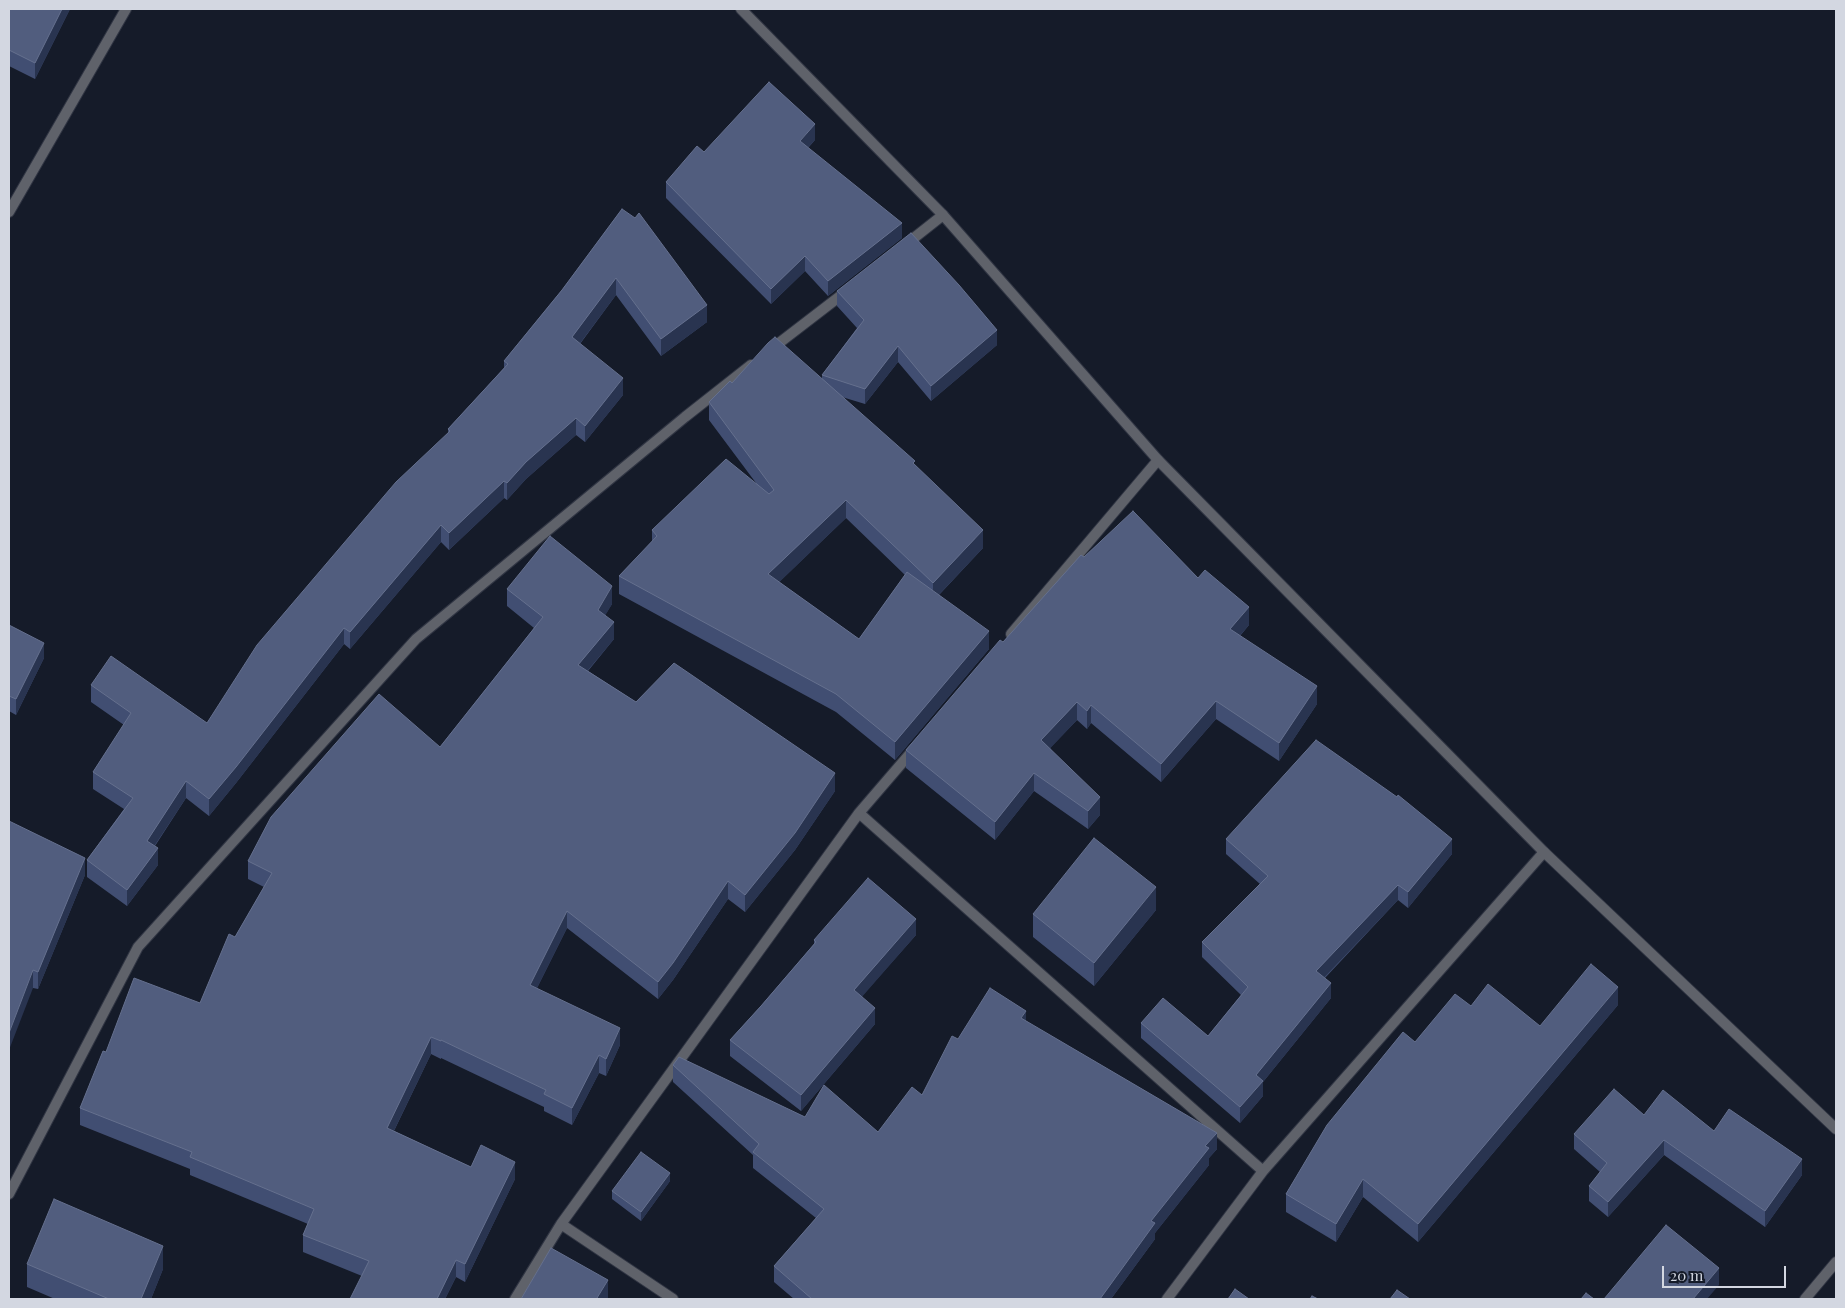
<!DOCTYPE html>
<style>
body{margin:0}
#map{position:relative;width:1845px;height:1308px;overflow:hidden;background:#151b29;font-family:"Playfair Display",serif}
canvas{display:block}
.frame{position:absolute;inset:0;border:10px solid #d3d7e1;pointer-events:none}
.scale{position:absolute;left:1662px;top:1266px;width:124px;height:22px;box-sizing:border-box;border:2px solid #d3d7e1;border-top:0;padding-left:6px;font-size:15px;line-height:18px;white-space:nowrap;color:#d3d7e1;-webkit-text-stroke:4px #151b29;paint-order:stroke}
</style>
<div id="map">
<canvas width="1845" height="1308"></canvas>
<div class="frame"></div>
<div class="scale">20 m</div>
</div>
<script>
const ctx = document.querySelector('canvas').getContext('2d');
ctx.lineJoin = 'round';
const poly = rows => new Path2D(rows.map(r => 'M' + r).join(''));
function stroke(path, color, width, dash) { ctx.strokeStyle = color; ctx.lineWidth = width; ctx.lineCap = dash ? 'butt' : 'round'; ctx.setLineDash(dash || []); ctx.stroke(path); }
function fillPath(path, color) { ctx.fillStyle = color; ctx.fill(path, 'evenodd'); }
const minor = poly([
 [9,212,126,9],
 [905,245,943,215],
 [770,350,848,290],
 [1011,634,1158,460],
 [859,813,1263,1171],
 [9,1194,138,947,416,639,685,417,751,365],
 [561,1224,673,1299],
 [515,1299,561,1224,859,813,914,749],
 [1167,1299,1263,1171,1544,852],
 [1805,1299,1836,1262]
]);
const tertiary = poly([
 [741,9,943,215,1158,460,1544,852,1836,1129]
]);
const wall = poly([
 [9,9,70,9,35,79,9,66],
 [815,140,808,148,902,238,828,296,805,271,771,304,666,198,666,182,704,152],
 [622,209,707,322,661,356,616,295,580,344,623,395,585,442,576,435,526,479,507,500,504,498,449,550,441,542,350,649,344,644,236,783,209,816,186,798,155,846,158,865,127,906,87,877,87,860,124,809,93,789,93,772,124,725,91,702,91,685,207,723,448,433,448,429,504,368,504,361,562,290],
 [837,291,997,345,931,401,898,362,865,404,842,397,915,465,983,548,939,595,989,649,895,760,836,712,619,594,619,576,652,542,652,530,756,483,709,420,709,402,732,383,822,379,822,375,857,328,837,306],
 [846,518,905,575,859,639,779,582],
 [1084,557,1249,625,1240,636,1317,704,1279,761,1216,719,1161,782,1091,723,1087,729,1077,720,1050,748,1100,815,1088,829,1034,791,995,840,906,768,906,750,1003,642],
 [507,589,612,604,605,615,614,639,588,671,636,702,835,791,795,850,745,912,728,899,673,980,658,999,567,928,537,988,620,1045,606,1076,599,1073,572,1125,544,1111,544,1107,441,1058,441,1059,431,1054,394,1131,471,1167,515,1179,465,1282,456,1277,445,1299,350,1299,362,1276,303,1252,303,1235,308,1224,190,1175,190,1169,80,1125,80,1108,106,1052,200,1003,235,937,264,887,248,879,248,861,440,747,534,628,507,606],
 [9,625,44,658,16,715,9,711],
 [9,821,85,875,38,989,33,988],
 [1226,839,1452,854,1408,908,1398,900,1325,978,1331,998,1263,1082,1263,1096,1240,1123,1141,1038,1141,1023,1208,1036,1241,995,1202,957,1202,942,1260,884,1226,854],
 [1156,910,1094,986,1033,937,1033,914],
 [916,935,862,996,875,1024,801,1111,730,1056,730,1040,761,1006,814,944,814,940],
 [1618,1005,1418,1242,1363,1197,1336,1242,1286,1212,1286,1194,1415,1042,1471,1006,1540,1026],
 [1026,1021,1217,1149,1209,1158,1209,1165,1155,1233,1155,1239,1111,1299,794,1299,774,1282,774,1266,816,1218,753,1168,753,1155,673,1082,673,1065,805,1117,878,1132,922,1095,958,1039],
 [1644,1115,1714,1131,1802,1175,1765,1227,1664,1155,1608,1217,1589,1201,1589,1186,1600,1172,1574,1149,1574,1134],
 [670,1181,641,1221,612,1199,612,1191],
 [27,1264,163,1269,151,1299,55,1299,27,1287]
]);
const shadedWall = poly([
 [62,9,70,9,35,79,35,63],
 [815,124,815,140,800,156,800,141],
 [902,223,902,238,828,296,828,281],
 [805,256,805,271,771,304,771,289],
 [616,278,616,295,572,354,572,337],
 [707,305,707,322,661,356,661,339],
 [997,330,997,345,931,401,931,386],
 [898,346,898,362,865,404,865,389],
 [623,378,623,395,585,442,585,426],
 [576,418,576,435,526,479,507,500,507,483,526,462],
 [504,481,504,498,449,550,449,533],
 [846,500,846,518,768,593,768,574],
 [441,525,441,542,350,649,350,632],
 [983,530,983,548,933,601,933,583],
 [612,586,612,604,598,628,598,610],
 [10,594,10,609,9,612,9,597],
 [1249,607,1249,625,1230,647,1230,629],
 [614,622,614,639,578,682,578,665],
 [344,628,344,644,236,783,209,816,209,799],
 [989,631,989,649,895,760,895,742],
 [44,643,44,658,16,715,16,699],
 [1317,686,1317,704,1279,761,1279,743],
 [1216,701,1216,719,1161,782,1161,764],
 [1077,702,1077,720,1041,758,1041,740],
 [1091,705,1091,723,1087,729,1087,711],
 [835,773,835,791,795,850,745,912,745,895],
 [1034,773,1034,791,995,840,995,822],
 [186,781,186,798,147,857,147,841],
 [1100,797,1100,815,1088,829,1088,811],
 [1452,839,1452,854,1408,908,1408,892],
 [158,848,158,865,127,906,127,890],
 [85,858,85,875,38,989,38,972],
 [728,881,728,899,673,980,658,999,658,982],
 [1398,885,1398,900,1316,986,1316,971],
 [1156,887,1156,910,1094,986,1094,963],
 [567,911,567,928,530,1002,530,985],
 [916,919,916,935,854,1006,854,990],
 [33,970,33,988,9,1050,9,1033],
 [1331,983,1331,998,1263,1082,1263,1096,1240,1123,1240,1107,1256,1075],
 [1618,987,1618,1005,1418,1242,1418,1224],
 [875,1008,875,1024,801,1111,801,1095],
 [1026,1011,1026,1027,1021,1018],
 [620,1028,620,1045,606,1076,606,1059],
 [431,1037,431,1054,387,1145,387,1128],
 [599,1055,599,1073,572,1125,572,1108],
 [1217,1133,1217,1149,1209,1158,1209,1165,1155,1233,1155,1239,1111,1299,1100,1299,1151,1221,1205,1146],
 [1664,1140,1664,1155,1608,1217,1608,1202],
 [1802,1159,1802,1175,1765,1227,1765,1211],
 [515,1162,515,1179,465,1282,465,1264],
 [670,1173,670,1181,641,1221,641,1212],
 [1363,1179,1363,1197,1336,1242,1336,1224],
 [163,1246,163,1269,151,1299,141,1299],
 [456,1260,456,1277,445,1299,437,1299],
 [1719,1268,1719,1285,1707,1299,1693,1299],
 [608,1280,608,1299,597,1299,597,1298]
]);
const building = poly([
 [9,9,62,9,35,63,9,50,9,9],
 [769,82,815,124,800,141,902,223,828,281,805,256,771,289,666,182,697,146,704,152,769,82],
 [622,209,635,218,639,213,707,305,661,339,616,278,572,337,623,378,585,426,576,418,526,462,507,483,504,481,449,533,441,525,350,632,344,628,236,767,209,799,186,781,147,841,158,848,127,890,87,860,133,798,93,772,131,713,91,685,111,656,207,723,257,645,396,482,450,431,448,429,508,364,504,361,562,290,622,209],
 [911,233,959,285,997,330,931,386,898,346,865,389,822,375,864,320,837,291,911,233],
 [775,337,915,461,913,463,983,530,933,583,846,500,768,574,859,639,907,572,989,631,895,742,836,694,619,576,657,536,652,530,726,459,769,494,774,490,709,402,730,381,732,383,768,343,775,337],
 [1133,511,1198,578,1205,570,1249,607,1230,629,1317,686,1279,743,1216,701,1161,764,1091,705,1087,711,1077,702,1041,740,1100,797,1088,811,1034,773,995,822,906,750,1000,640,1003,642,1081,555,1084,557,1133,511],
 [550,536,612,586,598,610,614,622,578,665,636,702,674,663,835,773,795,833,745,895,728,881,673,963,658,982,567,911,530,985,620,1028,606,1059,599,1055,572,1108,544,1094,546,1090,441,1040,441,1041,431,1037,387,1128,471,1167,481,1145,515,1162,465,1264,456,1260,437,1299,350,1299,369,1261,303,1235,314,1209,190,1157,192,1152,80,1108,103,1051,106,1052,134,978,200,1003,229,934,235,937,272,873,248,861,271,817,379,694,440,747,543,617,507,589,550,536],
 [9,625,44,643,16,699,9,696,9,625],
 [1316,740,1397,797,1398,795,1452,839,1408,892,1398,885,1316,971,1331,983,1256,1075,1263,1081,1240,1107,1141,1023,1163,998,1208,1036,1248,987,1202,942,1268,876,1226,839,1316,740],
 [9,821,85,858,38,972,33,970,9,1033,9,821],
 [1094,838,1156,887,1094,963,1033,914,1094,838],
 [868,878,916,919,854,990,875,1008,801,1095,730,1040,761,1006,816,942,814,940,868,878],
 [1591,964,1618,987,1418,1224,1363,1179,1336,1224,1286,1194,1327,1125,1403,1032,1415,1042,1455,994,1471,1006,1488,984,1540,1026,1591,964],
 [990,988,1026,1011,1021,1018,1217,1133,1205,1146,1209,1148,1151,1221,1155,1223,1100,1299,812,1299,774,1266,824,1209,753,1152,759,1144,673,1065,679,1057,805,1117,824,1085,878,1132,912,1087,922,1095,952,1036,958,1039,990,988],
 [1614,1089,1644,1115,1663,1090,1714,1131,1729,1109,1802,1159,1765,1211,1664,1140,1608,1202,1589,1186,1607,1163,1574,1134,1614,1089],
 [641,1152,670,1173,641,1212,612,1191,641,1152],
 [54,1199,163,1246,141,1299,109,1299,27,1264,54,1199],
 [1666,1225,1719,1268,1693,1299,1604,1299,1666,1225],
 [551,1248,608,1280,597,1298,600,1299,521,1299,551,1248],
 [1235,1289,1249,1299,1228,1299,1235,1289],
 [1397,1290,1410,1299,1390,1299,1397,1290],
 [1586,1293,1594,1299,1581,1299,1586,1293],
 [1312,1296,1318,1299,1310,1299,1312,1296]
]);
stroke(minor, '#303543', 12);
stroke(tertiary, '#303543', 12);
stroke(minor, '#5f626a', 10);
stroke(tertiary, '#5f626a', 10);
fillPath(wall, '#414e72');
fillPath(shadedWall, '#293450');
fillPath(building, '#515d7e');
stroke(building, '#65708e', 1);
</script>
